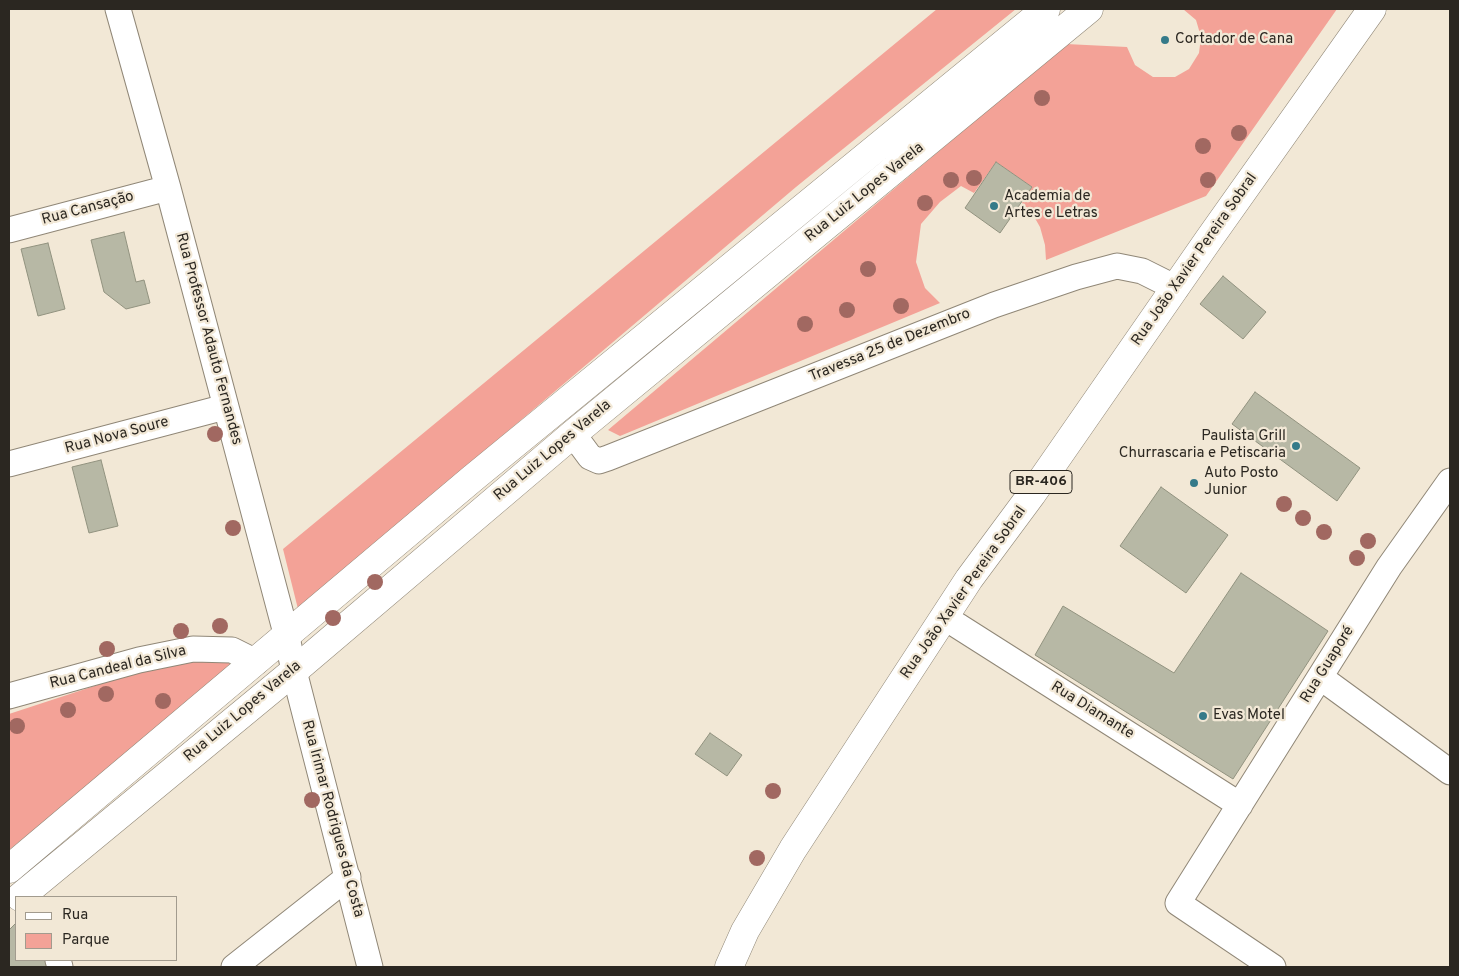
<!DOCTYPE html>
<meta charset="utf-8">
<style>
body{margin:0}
#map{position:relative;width:1459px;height:976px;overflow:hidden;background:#f2e8d6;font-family:Overpass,sans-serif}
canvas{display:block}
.frame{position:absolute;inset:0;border:10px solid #2b2721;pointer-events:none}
.legend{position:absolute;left:15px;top:896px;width:162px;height:65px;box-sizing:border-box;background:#f2e8d6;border:1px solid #a29b8e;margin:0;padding:6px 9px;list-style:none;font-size:15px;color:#2b2721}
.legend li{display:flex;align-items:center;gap:10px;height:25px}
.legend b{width:25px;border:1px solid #a29b8e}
</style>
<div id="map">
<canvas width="1459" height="976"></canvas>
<div class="frame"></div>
<ul class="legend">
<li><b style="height:6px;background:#fff"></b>Rua</li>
<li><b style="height:14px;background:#f3a297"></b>Parque</li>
</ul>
</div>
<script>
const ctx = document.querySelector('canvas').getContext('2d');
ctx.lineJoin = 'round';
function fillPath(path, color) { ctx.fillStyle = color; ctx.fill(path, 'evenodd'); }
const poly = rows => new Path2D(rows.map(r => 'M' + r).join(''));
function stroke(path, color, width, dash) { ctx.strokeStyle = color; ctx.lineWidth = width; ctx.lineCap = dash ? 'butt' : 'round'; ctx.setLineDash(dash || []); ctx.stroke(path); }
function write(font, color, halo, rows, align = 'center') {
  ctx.font = font + ' Overpass,sans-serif'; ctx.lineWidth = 4.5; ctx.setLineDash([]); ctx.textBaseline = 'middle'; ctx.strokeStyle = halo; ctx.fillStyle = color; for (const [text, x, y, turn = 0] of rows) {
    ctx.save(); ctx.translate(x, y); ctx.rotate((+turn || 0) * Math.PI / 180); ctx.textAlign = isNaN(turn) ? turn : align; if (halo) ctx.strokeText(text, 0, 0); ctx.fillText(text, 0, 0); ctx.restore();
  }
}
const green = poly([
 [937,9,1016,9,796,187,298,609,283,549],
 [1183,9,1337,9,1206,196,1046,260,1045,245,1040,227,1032,213,1022,203,1032,187,996,162,974,193,961,186,940,202,921,224,916,262,925,288,940,303,620,436,608,430,1066,44,1127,47,1135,65,1153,77,1175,77,1189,69,1199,53,1201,37,1196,20],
 [209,659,233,664,115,764,9,850,9,714,134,673]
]);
const building = poly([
 [996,162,1032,187,1000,233,965,208,996,162],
 [124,232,136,282,144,280,150,303,126,309,104,292,91,240,124,232],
 [48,243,65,309,38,316,21,249,48,243],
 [1223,276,1266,312,1243,339,1200,304,1223,276],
 [1255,392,1360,468,1337,501,1232,424,1255,392],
 [101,460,118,526,89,533,72,467,101,460],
 [1161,487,1228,535,1186,593,1120,546,1161,487],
 [1241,573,1328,631,1233,779,1035,655,1063,606,1174,673,1241,573],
 [710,733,742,755,727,776,695,754,710,733],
 [16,923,16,960,45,960,47,967,9,967,9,930,16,923]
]);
const minor = poly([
 [118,9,168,188,287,637,294,671,370,967],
 [9,230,168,188],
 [573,434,590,457,599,461,608,458,994,305,1076,277,1117,266,1142,271,1176,288],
 [9,464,225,407],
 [944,617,1240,805],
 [1320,677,1450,772],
 [9,696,139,660,193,649,232,650,256,662],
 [58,960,60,967],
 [234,967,348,877],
 [1273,967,1178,903,1389,567,1450,481]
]);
const major = poly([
 [9,869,473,478,1046,9],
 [20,897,294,671,573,434,1089,9],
 [729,967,745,931,793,849,969,579,1032,494,1209,239,1372,9]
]);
const trees = [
 [1042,98],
 [1239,133],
 [1203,146],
 [974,178],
 [951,180],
 [1208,180],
 [925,203],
 [868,269],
 [901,306],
 [847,310],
 [805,324],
 [215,434],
 [1284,504],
 [1303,518],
 [233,528],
 [1324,532],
 [1368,541],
 [1357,558],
 [375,582],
 [333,618],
 [220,626],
 [181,631],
 [107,649],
 [106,694],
 [163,701],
 [68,710],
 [17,726],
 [773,791],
 [312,800],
 [757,858]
];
const markers = [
 [1165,40,5,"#357a89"],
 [994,206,5,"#357a89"],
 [1296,446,5,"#357a89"],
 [1194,483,5,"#357a89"],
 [1203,716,5,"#357a89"]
];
const shields = [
 [1041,482,62]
];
const shieldNames = [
 ["BR-406",1041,482]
];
const poiNames = [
 ["Cortador de Cana",1175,40],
 ["Academia de",1004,197],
 ["Artes e Letras",1004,214],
 ["Paulista Grill",1286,437,"right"],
 ["Churrascaria e Petiscaria",1286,454,"right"],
 ["Auto Posto",1204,474],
 ["Junior",1204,491],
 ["Evas Motel",1213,716]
];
const streetNames = [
 ["Rua Luiz Lopes Varela",865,193,-39],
 ["Rua Cansação",88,209,-15],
 ["Rua João Xavier Pereira Sobral",1195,260,-55],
 ["Rua Professor Adauto Fernandes",208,339,75],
 ["Travessa 25 de Dezembro",890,346,-22],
 ["Rua Nova Soure",117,436,-15],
 ["Rua Luiz Lopes Varela",553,451,-40],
 ["Rua João Xavier Pereira Sobral",964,593,-55],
 ["Rua Guaporé",1328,665,-58],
 ["Rua Candeal da Silva",118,668,-14],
 ["Rua Diamante",1092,711,32],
 ["Rua Luiz Lopes Varela",243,712,-40],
 ["Rua Irimar Rodrigues da Costa",332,819,75]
];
fillPath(green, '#f3a297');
fillPath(building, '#b7b8a5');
stroke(building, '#91927f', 1);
stroke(minor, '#908777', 27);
stroke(major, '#908777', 29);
stroke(minor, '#fff', 25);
stroke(major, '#fff', 28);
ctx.fillStyle = '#a16861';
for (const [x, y] of trees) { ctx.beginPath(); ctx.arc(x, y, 8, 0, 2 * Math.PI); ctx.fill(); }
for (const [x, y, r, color] of markers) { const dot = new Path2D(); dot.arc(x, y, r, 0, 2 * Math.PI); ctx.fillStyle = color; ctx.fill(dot); stroke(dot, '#f2e8d6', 2); }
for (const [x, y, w] of shields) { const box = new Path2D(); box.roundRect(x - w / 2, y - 11.5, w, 23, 4); ctx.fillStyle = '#f2e8d6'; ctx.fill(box); stroke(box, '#2b2721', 1); }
write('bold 14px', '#2b2721', null, shieldNames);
write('15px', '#2b2721', '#f2e8d6', poiNames, 'left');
write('15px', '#2b2721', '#f2e8d6', streetNames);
</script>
